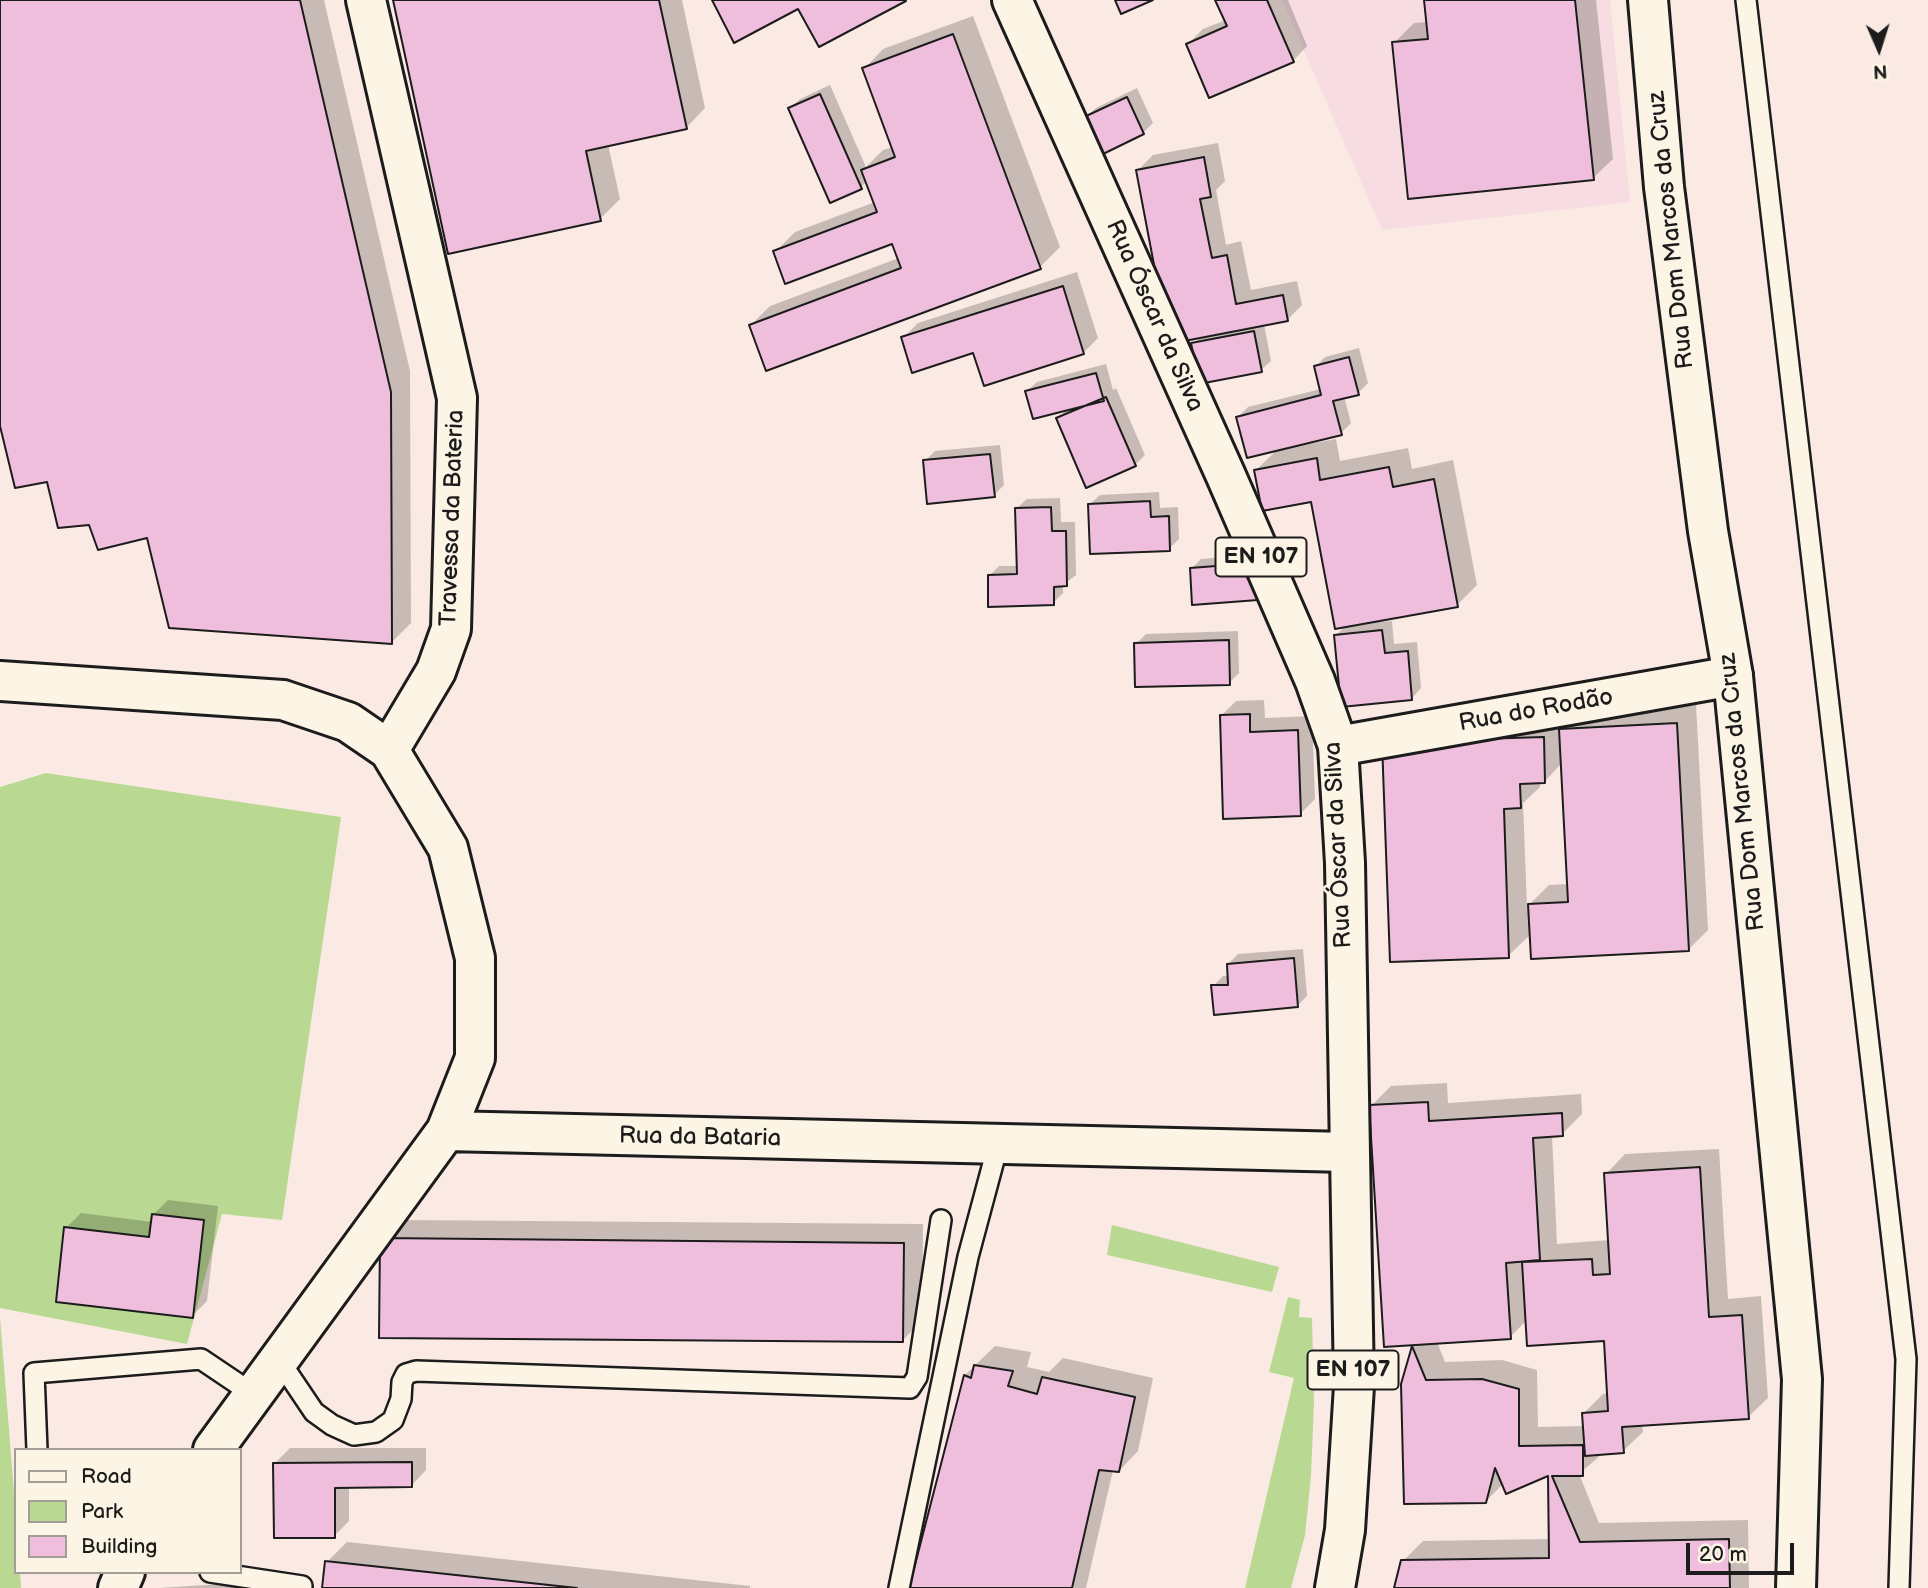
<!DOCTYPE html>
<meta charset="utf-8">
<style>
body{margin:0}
#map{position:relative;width:1928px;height:1588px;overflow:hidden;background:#faeae3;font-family:"Balsamiq Sans",sans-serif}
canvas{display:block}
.legend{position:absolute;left:14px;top:1448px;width:228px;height:126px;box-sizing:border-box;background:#fcf5e5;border:2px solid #a29e95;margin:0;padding:9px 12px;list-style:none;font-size:21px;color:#1c1c1c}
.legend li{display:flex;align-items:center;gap:14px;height:35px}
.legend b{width:35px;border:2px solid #a29e95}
.north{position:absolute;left:1844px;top:14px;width:70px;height:70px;-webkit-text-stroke:5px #fcf5e5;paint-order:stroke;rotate:177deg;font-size:19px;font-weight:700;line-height:28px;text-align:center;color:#1c1c1c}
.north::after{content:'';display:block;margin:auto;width:24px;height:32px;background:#1c1c1c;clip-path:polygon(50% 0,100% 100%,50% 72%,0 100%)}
.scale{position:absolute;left:1686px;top:1543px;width:108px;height:32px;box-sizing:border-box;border:4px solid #1c1c1c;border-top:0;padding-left:9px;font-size:21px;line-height:24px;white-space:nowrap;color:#1c1c1c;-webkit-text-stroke:5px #fcf5e5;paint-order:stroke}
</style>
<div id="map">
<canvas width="1928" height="1588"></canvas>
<ul class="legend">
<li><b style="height:9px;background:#fcf5e5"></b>Road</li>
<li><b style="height:19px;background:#b9d992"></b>Park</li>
<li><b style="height:19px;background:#f0bedd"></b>Building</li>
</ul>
<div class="north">N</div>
<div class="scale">20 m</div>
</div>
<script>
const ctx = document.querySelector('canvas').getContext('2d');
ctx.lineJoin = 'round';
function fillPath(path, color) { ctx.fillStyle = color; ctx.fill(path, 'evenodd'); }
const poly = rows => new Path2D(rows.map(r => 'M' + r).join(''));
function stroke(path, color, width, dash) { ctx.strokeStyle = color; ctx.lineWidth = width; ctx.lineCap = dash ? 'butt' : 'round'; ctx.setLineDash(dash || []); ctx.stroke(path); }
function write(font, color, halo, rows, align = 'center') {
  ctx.font = font + ' "Balsamiq Sans",sans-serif'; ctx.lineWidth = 5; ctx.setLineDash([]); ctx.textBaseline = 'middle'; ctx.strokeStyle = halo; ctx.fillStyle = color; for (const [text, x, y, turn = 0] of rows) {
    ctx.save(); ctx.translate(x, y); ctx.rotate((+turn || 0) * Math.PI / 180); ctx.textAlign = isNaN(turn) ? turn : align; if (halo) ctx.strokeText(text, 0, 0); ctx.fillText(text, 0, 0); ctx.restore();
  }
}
const built = poly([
 [1282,0,1610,0,1630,202,1382,230]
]);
const green = poly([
 [46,773,341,817,282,1220,222,1214,187,1344,0,1308,0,787],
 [1112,1225,1279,1267,1272,1292,1107,1255],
 [1288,1297,1300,1300,1299,1317,1312,1318,1314,1402,1311,1476,1305,1535,1291,1588,1245,1588,1294,1378,1269,1372],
 [0,1317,16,1517,16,1572,20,1572,21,1588,0,1588]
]);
const shadow = poly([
 [0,0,324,0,410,371,411,623,391,643,148,536,90,524,48,480,0,419],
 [395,0,682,0,705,108,686,128,608,144,620,199,600,219],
 [1217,0,1288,0,1307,46,1293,61,1188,44,1203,29,1226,20],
 [1426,0,1596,0,1613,159,1593,178,1394,43,1414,23,1428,22],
 [973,16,1060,247,1040,267,751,325,770,306,899,258,893,242,775,252,795,232,875,202,867,181,861,187,790,108,800,99,830,85,866,167,883,150,893,147,864,69,883,49],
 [1137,88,1153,123,1143,133,1086,117,1096,108],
 [1218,143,1225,181,1216,190,1226,245,1241,241,1251,290,1297,281,1302,305,1287,320,1264,324,1271,361,1261,370,1193,344,1201,336,1138,170,1153,155],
 [1077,272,1098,338,1083,353,974,351,903,338,918,323],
 [1359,348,1368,383,1358,393,1344,396,1351,423,1341,433,1298,443,1299,446,1336,439,1340,461,1408,448,1412,469,1453,460,1477,585,1457,605,1379,619,1379,622,1392,621,1394,644,1417,642,1421,688,1412,698,1336,635,1346,626,1313,500,1256,470,1278,449,1238,417,1248,407,1321,389,1315,367,1325,357],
 [1106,364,1113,390,1116,388,1145,455,1135,465,1058,419,1068,408,1027,391,1037,382],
 [1000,445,1004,485,994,495,925,461,935,451],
 [1159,492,1160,508,1178,507,1179,539,1169,549,1090,504,1100,495],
 [1060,498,1061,522,1075,522,1076,575,1063,585,1063,593,1053,603,989,576,999,566,1018,566,1017,508,1027,499],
 [1264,554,1267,589,1257,598,1191,569,1201,559],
 [1238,631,1239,673,1229,683,1136,644,1146,634],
 [1264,700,1265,718,1312,716,1315,799,1300,814,1221,716,1236,701],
 [1696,704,1708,930,1688,950,1531,934,1508,956,1384,743,1563,718,1563,727,1580,710],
 [1562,763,1569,884,1549,885,1527,907,1523,803,1540,787,1540,781,1545,781],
 [1303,949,1307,996,1297,1006,1213,986,1223,976,1229,976,1228,964,1238,954],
 [1447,1083,1448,1103,1581,1094,1582,1114,1562,1134,1552,1135,1557,1244,1610,1240,1606,1174,1625,1154,1719,1149,1728,1299,1761,1296,1768,1398,1748,1417,1642,1424,1643,1432,1623,1451,1602,1454,1579,1474,1599,1523,1748,1520,1749,1588,1395,1588,1403,1561,1423,1541,1551,1539,1550,1474,1504,1483,1486,1501,1403,1384,1413,1347,1418,1343,1371,1106,1391,1086],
 [1527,1320,1605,1339,1609,1393,1603,1394,1584,1413,1585,1426,1538,1427,1537,1370,1502,1360,1445,1362,1437,1342,1510,1337],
 [168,1200,218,1206,207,1301,192,1316,66,1228,81,1213,153,1222,153,1215],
 [402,1220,923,1224,922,1321,902,1341,382,1239],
 [995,1346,1031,1352,1027,1367,1049,1372,1063,1358,1153,1378,1138,1451,1119,1471,1113,1470,1086,1588,911,1588,965,1375],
 [290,1448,426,1448,426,1470,412,1485,349,1486,349,1521,334,1536,275,1463],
 [347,1542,750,1586,750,1588,324,1588,327,1562],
 [252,1582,253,1588,159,1588]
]);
const building = poly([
 [0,0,300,0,391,392,392,644,169,628,147,538,98,550,89,525,58,528,47,482,15,488,0,426,0,0],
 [393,0,659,0,687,129,586,151,601,221,448,254,393,0],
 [712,0,905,0,906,1,819,47,798,9,734,43,712,0],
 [1115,0,1153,0,1121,14,1115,0],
 [1215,0,1267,0,1294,62,1209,98,1186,44,1227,26,1215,0],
 [1424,0,1575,0,1594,180,1408,199,1392,42,1428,39,1424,0],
 [953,34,1041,269,766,371,749,325,901,268,892,244,785,284,773,251,877,212,861,170,895,157,862,68,953,34],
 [820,94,862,189,830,203,788,108,820,94],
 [1127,97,1144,134,1101,155,1084,117,1127,97],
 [1204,157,1211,197,1200,199,1212,258,1227,255,1236,304,1283,295,1288,321,1169,344,1136,170,1204,157],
 [1063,286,1084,354,984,386,973,353,912,373,901,337,1063,286],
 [1254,331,1262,372,1199,384,1191,343,1254,331],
 [1349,357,1359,395,1333,401,1342,435,1247,458,1236,417,1321,395,1314,366,1349,357],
 [1096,373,1104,401,1033,419,1025,391,1096,373],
 [1106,397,1136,466,1086,488,1056,418,1106,397],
 [990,454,995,497,927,504,923,460,990,454],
 [1317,458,1320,480,1389,467,1393,487,1434,479,1458,607,1335,629,1311,502,1262,511,1254,470,1317,458],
 [1150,501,1151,517,1169,516,1170,551,1090,554,1088,504,1150,501],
 [1051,507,1052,531,1066,531,1067,586,1054,587,1054,605,988,607,988,575,1017,574,1015,508,1051,507],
 [1255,563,1258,600,1192,605,1190,568,1255,563],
 [1382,630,1385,653,1408,651,1412,700,1341,707,1334,635,1382,630],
 [1229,640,1230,685,1135,687,1134,643,1229,640],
 [1250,714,1250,732,1298,730,1301,816,1223,819,1220,715,1250,714],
 [1677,723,1689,951,1531,959,1528,904,1568,902,1559,729,1677,723],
 [1544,737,1545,783,1520,784,1521,808,1504,809,1509,958,1390,962,1382,742,1544,737],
 [1294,958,1298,1007,1214,1015,1211,985,1228,985,1227,964,1294,958],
 [1428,1102,1429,1121,1562,1113,1563,1136,1533,1138,1540,1260,1506,1263,1511,1339,1384,1347,1369,1105,1428,1102],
 [1700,1167,1709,1317,1742,1315,1749,1419,1622,1427,1624,1453,1585,1456,1582,1413,1608,1411,1604,1341,1527,1346,1522,1262,1592,1259,1593,1275,1610,1274,1604,1173,1700,1167],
 [152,1214,204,1220,193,1318,56,1302,64,1227,149,1237,152,1214],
 [380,1238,904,1243,903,1342,379,1338,380,1238],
 [1412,1346,1426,1380,1482,1379,1519,1389,1519,1446,1583,1445,1583,1476,1552,1476,1580,1542,1729,1539,1730,1588,1394,1588,1401,1560,1549,1558,1548,1476,1506,1494,1495,1468,1486,1503,1404,1504,1401,1384,1412,1346],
 [974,1365,1013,1371,1008,1386,1037,1394,1042,1377,1135,1397,1119,1472,1099,1470,1072,1588,909,1588,964,1375,971,1378,974,1365],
 [412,1462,412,1487,335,1488,335,1538,274,1538,273,1463,412,1462],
 [325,1561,577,1588,322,1588,325,1561]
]);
const service = poly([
 [1746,0,1906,1359,1899,1588],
 [279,1360,314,1412,332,1425,354,1435,376,1432,393,1420,401,1399,402,1382,406,1374,416,1371,910,1388,917,1377,941,1220],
 [37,1450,34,1373,201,1359,253,1394],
 [210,1572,302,1586],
 [899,1588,968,1257,998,1145]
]);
const minor = poly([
 [366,0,457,398,451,629,436,671,389,750],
 [0,681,283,700,348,722,389,750,448,848,475,958,475,1058,446,1131,213,1450],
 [1338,746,1733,676],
 [446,1131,1348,1152],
 [118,1588,125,1572]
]);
const tertiary = poly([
 [1648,0,1664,187,1708,531,1733,676,1802,1379,1796,1588]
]);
const primary = poly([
 [1012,0,1226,476,1315,681,1338,746,1345,863,1354,1386,1345,1530,1335,1588]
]);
const shields = [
 [1261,557,91],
 [1353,1370,91]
];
const shieldNames = [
 ["EN 107",1261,557],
 ["EN 107",1353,1370]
];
const streetNames = [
 ["Rua Dom Marcos da Cruz",1672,230,-96],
 ["Rua Óscar da Silva",1154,316,66],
 ["Travessa da Bateria",453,518,-88],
 ["Rua do Rodão",1536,711,-10],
 ["Rua Dom Marcos da Cruz",1743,792,-96],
 ["Rua Óscar da Silva",1339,845,-93],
 ["Rua da Bataria",700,1138,1]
];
fillPath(built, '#f7dde1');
fillPath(green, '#b9d992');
fillPath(shadow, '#0003');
fillPath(building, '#f0bedd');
stroke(building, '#1c1c1c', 2);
stroke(service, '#1c1c1c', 24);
stroke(minor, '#1c1c1c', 44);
stroke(tertiary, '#1c1c1c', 44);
stroke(primary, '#1c1c1c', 44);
stroke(service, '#fcf5e5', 19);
stroke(minor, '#fcf5e5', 38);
stroke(tertiary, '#fcf5e5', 38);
stroke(primary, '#fcf5e5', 38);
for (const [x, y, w] of shields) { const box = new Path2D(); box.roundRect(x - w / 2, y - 19.5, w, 39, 5); ctx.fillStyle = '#fcf5e5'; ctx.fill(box); stroke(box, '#1c1c1c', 2); }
write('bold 23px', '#1c1c1c', null, shieldNames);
write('24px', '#1c1c1c', '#fcf5e5', streetNames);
</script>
